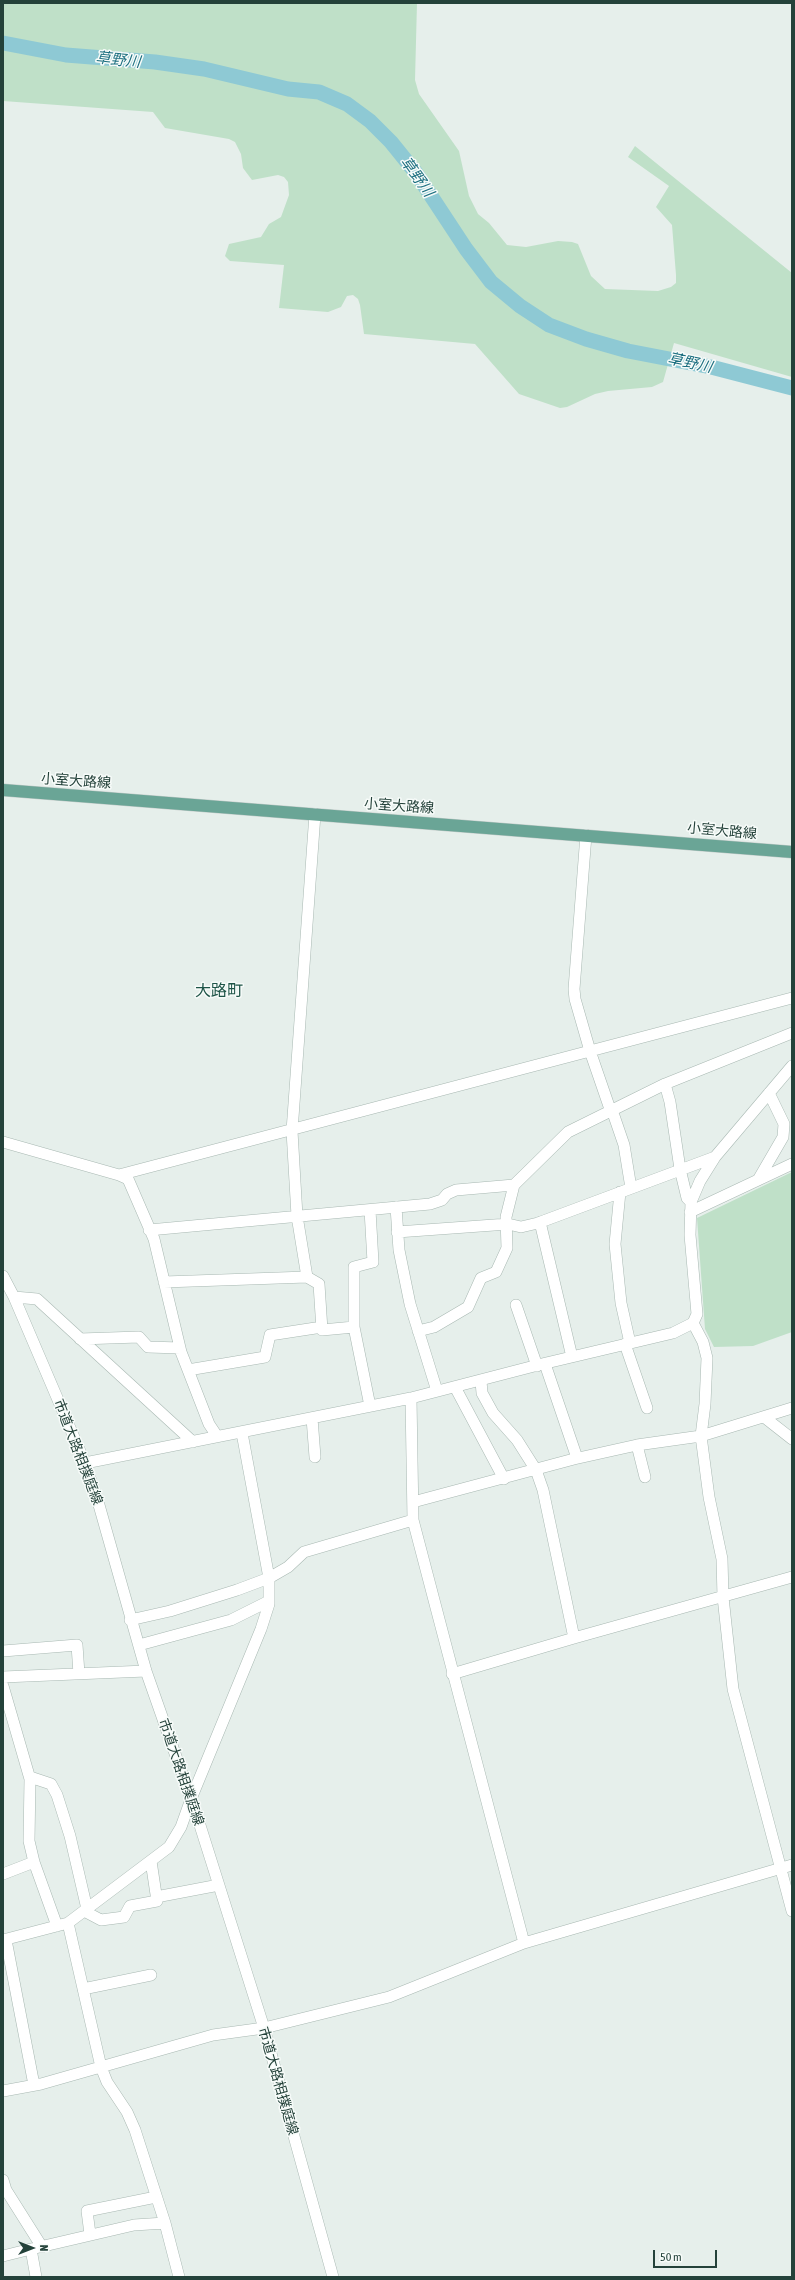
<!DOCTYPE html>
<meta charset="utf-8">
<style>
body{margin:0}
#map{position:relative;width:795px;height:2280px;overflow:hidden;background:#e6efeb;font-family:"Asap Condensed",sans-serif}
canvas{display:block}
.frame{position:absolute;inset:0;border:4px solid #24423a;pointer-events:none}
.north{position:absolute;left:12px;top:2228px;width:40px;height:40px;-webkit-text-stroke:3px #f7fbf9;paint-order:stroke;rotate:90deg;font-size:11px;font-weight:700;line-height:16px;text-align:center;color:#24423a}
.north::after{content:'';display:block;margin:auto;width:14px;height:18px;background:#24423a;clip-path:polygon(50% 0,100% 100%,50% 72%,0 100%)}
.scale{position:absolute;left:653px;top:2250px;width:64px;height:18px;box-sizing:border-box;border:2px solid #24423a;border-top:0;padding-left:5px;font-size:12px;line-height:14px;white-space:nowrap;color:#24423a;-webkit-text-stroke:3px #f7fbf9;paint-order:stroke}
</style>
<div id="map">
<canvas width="795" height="2280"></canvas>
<div class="frame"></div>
<div class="north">N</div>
<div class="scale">50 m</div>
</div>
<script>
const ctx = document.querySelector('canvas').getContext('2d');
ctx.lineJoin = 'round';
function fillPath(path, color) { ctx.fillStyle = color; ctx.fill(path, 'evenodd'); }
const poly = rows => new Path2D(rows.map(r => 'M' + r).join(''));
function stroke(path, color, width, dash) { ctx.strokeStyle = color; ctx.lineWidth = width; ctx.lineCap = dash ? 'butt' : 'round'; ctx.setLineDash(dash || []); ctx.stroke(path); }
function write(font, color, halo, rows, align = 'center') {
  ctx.font = font + ' "Asap Condensed","Noto Sans JP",sans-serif'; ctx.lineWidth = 3; ctx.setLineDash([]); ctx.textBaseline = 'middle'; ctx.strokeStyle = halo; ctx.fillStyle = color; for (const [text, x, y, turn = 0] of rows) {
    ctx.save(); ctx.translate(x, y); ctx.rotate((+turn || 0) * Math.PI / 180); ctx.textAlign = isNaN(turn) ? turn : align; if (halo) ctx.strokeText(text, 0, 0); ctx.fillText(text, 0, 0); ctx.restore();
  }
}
const green = poly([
 [3,3,417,3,415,80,419,94,459,151,469,196,478,214,489,223,507,245,526,247,558,241,572,242,578,244,591,276,605,289,658,291,671,287,676,283,676,275,672,225,656,207,669,186,628,157,635,146,792,273,792,377,674,343,663,382,652,387,608,391,595,394,567,407,560,408,519,394,475,344,364,334,360,305,358,299,353,295,347,296,341,307,328,312,279,308,284,265,230,261,225,256,229,244,261,237,269,224,281,217,289,195,288,182,284,177,278,175,252,180,243,168,241,154,235,142,229,139,165,128,153,112,3,101],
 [792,1172,792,1332,753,1346,714,1347,705,1329,697,1218]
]);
const river = poly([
 [3,43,66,55,155,62,204,69,288,89,319,92,347,104,370,121,391,142,416,173,466,249,491,282,520,306,549,325,586,339,628,351,711,367,792,388]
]);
const minor = poly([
 [586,835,574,989,575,999,590,1051,792,998],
 [665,1084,670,1102,680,1169,687,1198,691,1202],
 [612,1110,624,1145,631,1188],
 [3,1142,119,1175,128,1179,154,1239,181,1352,209,1424,217,1436],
 [119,1175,590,1051,611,1112],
 [758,1180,792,1164],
 [620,1192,615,1244,621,1303,630,1343],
 [396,1207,399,1250,410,1304,437,1391],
 [690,1212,758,1180,783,1137,784,1124,769,1093],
 [540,1222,572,1357],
 [149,1230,430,1204,442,1200,447,1194,456,1190,514,1185],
 [397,1232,508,1224,521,1227,538,1223,715,1157],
 [3,1276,14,1297,85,1463,99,1505,146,1671,198,1819,264,2028,333,2277],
 [307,1277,297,1216,292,1131,315,814],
 [164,1282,307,1277,319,1284,322,1330,354,1327,370,1406],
 [14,1297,37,1299,193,1442],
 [516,1305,537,1366],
 [693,1323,703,1342,707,1358,705,1404,701,1436,709,1497,722,1559,723,1597,733,1689,792,1911],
 [354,1327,354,1267,373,1262,370,1210],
 [418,1331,434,1327,468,1307,481,1278,496,1272,507,1248,506,1217,514,1185,568,1132,665,1084,792,1033],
 [80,1339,139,1337,148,1347,180,1348],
 [625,1344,647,1408],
 [545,1364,577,1458],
 [188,1370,265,1357,270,1335,322,1327],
 [481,1381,482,1393,493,1413,517,1440,536,1470,543,1490,574,1638],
 [455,1387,504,1479],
 [411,1398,413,1520,524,1943],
 [764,1417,792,1439],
 [312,1418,315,1457],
 [637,1445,645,1477],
 [85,1463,411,1398,542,1364,673,1333,693,1323,697,1314,690,1235,691,1202,700,1181,715,1157,792,1066],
 [413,1502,574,1459,637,1445,701,1436,792,1408],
 [130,1620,170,1611,237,1590,269,1578,288,1567,304,1552,413,1520],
 [139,1645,231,1620,269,1601],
 [3,1651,77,1645,79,1674],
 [452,1674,574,1638,792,1577],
 [3,1677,146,1671],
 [3,1686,30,1779,29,1841,34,1862,57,1926],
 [30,1777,51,1784,57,1795,70,1836,87,1909],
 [3,1874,34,1862],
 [156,1897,219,1885],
 [84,1911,101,1920,124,1917,130,1906,157,1901,151,1861],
 [68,1923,101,2067,107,2082,127,2112,135,2130,165,2223,179,2277],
 [3,1940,68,1923,169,1847,181,1827,191,1799,261,1629,269,1604,269,1578,242,1433],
 [6,1940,34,2085],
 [83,1989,151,1975],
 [3,2091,41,2084,213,2035,264,2028,389,1997,524,1943,792,1865],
 [3,2180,6,2190,42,2247],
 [90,2234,87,2211,156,2197],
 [31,2249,134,2225,165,2223],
 [3,2256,31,2249,36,2277]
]);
const major = poly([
 [3,790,792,852]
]);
const streetNames = [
 ["小室大路線",76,781,4],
 ["小室大路線",399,806,4],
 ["小室大路線",722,831,5],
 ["市道大路相撲庭線",78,1452,69],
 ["市道大路相撲庭線",181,1772,71],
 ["市道大路相撲庭線",278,2081,74]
];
const waterNames = [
 ["草野川",118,60,6],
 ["草野川",417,177,54],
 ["草野川",690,363,12]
];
const quarterNames = [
 ["大路町",219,991]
];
fillPath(green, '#bfe0c8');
stroke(river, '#8ec9d4', 15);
stroke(minor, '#a8b8b2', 12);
stroke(major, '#c2cac8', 13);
stroke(minor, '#fff', 11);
stroke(major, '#6aa596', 12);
write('14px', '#24423a', '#f7fbf9', streetNames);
write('italic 15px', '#1c6f80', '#f7fbf9', waterNames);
write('16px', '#1f5548', '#f7fbf9', quarterNames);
</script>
